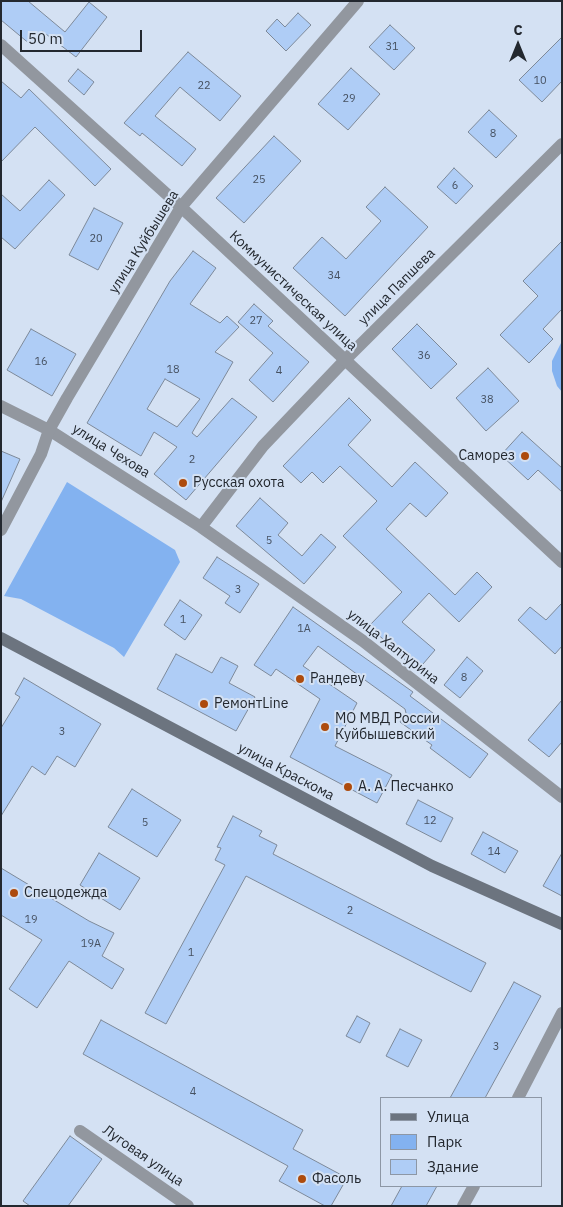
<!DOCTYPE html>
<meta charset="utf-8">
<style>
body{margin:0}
#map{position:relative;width:563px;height:1207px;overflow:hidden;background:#d4e1f3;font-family:"IBM Plex Sans",sans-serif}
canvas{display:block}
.frame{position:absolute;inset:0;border:2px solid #23282f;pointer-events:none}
.legend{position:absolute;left:380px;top:1097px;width:162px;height:90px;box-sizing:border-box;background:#d4e1f3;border:1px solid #8d97a5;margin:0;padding:6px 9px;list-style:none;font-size:15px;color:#23282f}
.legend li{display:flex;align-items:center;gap:10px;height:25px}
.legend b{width:25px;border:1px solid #8d97a5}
.north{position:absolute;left:493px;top:20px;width:50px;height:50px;-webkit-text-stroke:4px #d4e1f3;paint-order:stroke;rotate:0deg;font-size:14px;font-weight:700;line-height:20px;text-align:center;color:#23282f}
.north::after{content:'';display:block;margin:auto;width:18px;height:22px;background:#23282f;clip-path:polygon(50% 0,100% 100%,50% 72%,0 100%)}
.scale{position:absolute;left:20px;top:30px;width:122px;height:22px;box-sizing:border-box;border:2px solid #23282f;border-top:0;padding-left:6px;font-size:15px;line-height:18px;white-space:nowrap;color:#23282f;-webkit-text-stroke:4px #d4e1f3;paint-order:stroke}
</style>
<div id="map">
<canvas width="563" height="1207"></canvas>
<div class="frame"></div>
<ul class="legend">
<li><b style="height:6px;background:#6c747f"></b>Улица</li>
<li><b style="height:14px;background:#83b2f0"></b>Парк</li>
<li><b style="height:14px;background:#afcdf6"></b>Здание</li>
</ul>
<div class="north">С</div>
<div class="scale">50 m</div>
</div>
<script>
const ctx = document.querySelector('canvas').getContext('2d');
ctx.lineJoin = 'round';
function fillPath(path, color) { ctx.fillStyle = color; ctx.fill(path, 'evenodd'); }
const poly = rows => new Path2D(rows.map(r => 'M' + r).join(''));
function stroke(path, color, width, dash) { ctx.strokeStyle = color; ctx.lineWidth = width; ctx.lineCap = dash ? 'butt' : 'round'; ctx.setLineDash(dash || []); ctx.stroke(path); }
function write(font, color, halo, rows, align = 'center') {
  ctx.font = font + ' "IBM Plex Sans",sans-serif'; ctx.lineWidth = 4; ctx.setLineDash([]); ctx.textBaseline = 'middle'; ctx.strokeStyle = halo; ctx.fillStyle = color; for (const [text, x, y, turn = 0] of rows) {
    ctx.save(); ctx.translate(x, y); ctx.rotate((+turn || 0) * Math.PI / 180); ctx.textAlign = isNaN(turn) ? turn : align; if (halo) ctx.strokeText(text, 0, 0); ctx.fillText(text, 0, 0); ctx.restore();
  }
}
const green = poly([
 [562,341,562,392,557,386,552,371,552,361],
 [67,482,175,550,180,562,124,657,114,648,21,599,4,596]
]);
const building = poly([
 [1,1,28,1,65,32,89,2,107,17,76,57,42,31,31,45,1,20,1,1],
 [298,13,311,25,286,51,266,31,277,19,285,27,298,13],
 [390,25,415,48,394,70,369,47,390,25],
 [562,37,562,81,542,102,519,80,562,37],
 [188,52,241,96,220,121,180,87,155,116,196,149,182,166,142,133,140,136,124,123,188,52],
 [351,68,380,94,348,130,318,104,351,68],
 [78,69,94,82,84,95,68,81,78,69],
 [1,81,21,98,29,89,111,169,95,186,35,127,1,162,1,81],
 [489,110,517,136,496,158,468,132,489,110],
 [274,136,301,161,244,223,216,198,274,136],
 [454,168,473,186,456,204,437,187,454,168],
 [49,180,65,195,15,249,1,237,1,194,20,211,49,180],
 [385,187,428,227,345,316,293,268,322,237,346,259,381,221,366,207,385,187],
 [94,208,123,223,98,270,69,255,94,208],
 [562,241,562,309,543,329,553,339,529,363,500,335,538,296,523,281,562,241],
 [193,251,216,268,190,304,220,323,227,316,239,327,215,352,233,362,192,433,197,437,232,398,257,417,186,500,154,474,177,447,154,432,141,456,87,423,170,281,193,251],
 [165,379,200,399,177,427,147,409,165,379],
 [254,304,273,321,268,326,309,362,273,402,249,380,273,353,238,322,254,304],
 [417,324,457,364,431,389,392,349,417,324],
 [31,329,76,354,52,396,7,370,31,329],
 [488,368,519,401,486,431,456,398,488,368],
 [349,398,371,420,348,445,392,487,415,462,448,493,426,517,410,503,386,529,455,595,477,572,492,587,459,622,429,593,402,622,435,650,417,671,369,626,402,592,343,536,377,501,340,466,323,483,312,472,301,483,283,466,349,398],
 [522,432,562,468,562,492,538,470,528,480,501,455,522,432],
 [1,451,20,459,1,502,1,451],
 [260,498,288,523,278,535,302,556,321,534,336,547,304,584,236,526,260,498],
 [217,557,259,584,240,613,225,603,230,596,203,578,217,557],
 [180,600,202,615,185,640,164,625,180,600],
 [562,603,562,646,555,654,518,620,530,607,546,620,562,603],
 [293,607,413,692,410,696,488,754,470,778,430,748,432,745,400,722,406,713,405,709,318,646,303,666,357,703,335,746,392,775,377,803,290,757,320,699,276,669,271,676,254,665,293,607],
 [176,654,212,673,221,657,238,666,229,683,255,697,236,731,157,689,176,654],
 [467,657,483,671,460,698,444,685,467,657],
 [24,678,101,724,75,767,57,756,45,775,32,766,1,816,1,728,20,697,15,694,24,678],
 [562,700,562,742,549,757,528,740,562,700],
 [132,789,181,820,157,857,108,827,132,789],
 [418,800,453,818,441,842,406,824,418,800],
 [233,816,262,831,259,836,277,845,273,854,486,963,471,992,246,876,166,1024,145,1013,225,865,215,860,221,848,217,847,233,816],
 [483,832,518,851,505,873,471,854,483,832],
 [99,853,140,878,120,910,80,885,99,853],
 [562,853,562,896,543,886,562,853],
 [1,868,89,921,114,933,102,956,124,969,112,989,69,961,37,1008,9,989,42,940,1,915,1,868],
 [514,982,541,996,485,1098,450,1098,514,982],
 [357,1016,370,1023,360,1043,346,1036,357,1016],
 [101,1020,303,1130,293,1149,347,1178,331,1206,325,1206,279,1181,288,1166,83,1054,101,1020],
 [400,1029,422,1040,408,1067,386,1056,400,1029],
 [70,1136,102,1159,68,1206,30,1206,23,1201,70,1136],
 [402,1186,437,1186,426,1206,391,1206,402,1186]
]);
const minor = poly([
 [49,430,201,527,363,641,562,797],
 [201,527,263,446,346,359,562,144],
 [80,1131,188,1206]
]);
const tertiary = poly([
 [1,45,181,207,562,562],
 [1,406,49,430],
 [1,530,41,454,49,430,67,398,181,207,358,1],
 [518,1098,562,1013],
 [463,1206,474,1186]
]);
const secondary = poly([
 [1,638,432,866,562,924]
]);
const markers = [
 [525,456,5,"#ad4b0d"],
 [183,483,5,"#ad4b0d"],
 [300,679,5,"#ad4b0d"],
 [204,704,5,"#ad4b0d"],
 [325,727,5,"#ad4b0d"],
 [348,787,5,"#ad4b0d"],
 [14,893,5,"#ad4b0d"],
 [302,1179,5,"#ad4b0d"]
];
const numberNames = [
 ["31",392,47],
 ["10",540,81],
 ["22",204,86],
 ["29",349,99],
 ["8",493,134],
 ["25",259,180],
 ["6",455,186],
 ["20",96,239],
 ["34",334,276],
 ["27",256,321],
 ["36",424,356],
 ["16",41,362],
 ["18",173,370],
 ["4",279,371],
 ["38",487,400],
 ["2",192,460],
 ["5",269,541],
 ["3",238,590],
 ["1",183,620],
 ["1А",304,629],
 ["8",464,678],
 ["3",62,732],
 ["12",430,821],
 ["5",145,823],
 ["14",494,852],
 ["2",350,911],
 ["19",31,920],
 ["19А",91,944],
 ["1",191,953],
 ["3",496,1047],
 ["4",193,1092]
];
const streetNames = [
 ["улица Куйбышева",144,242,-58],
 ["улица Папшева",397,287,-45],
 ["Коммунистическая улица",293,291,43],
 ["улица Чехова",111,451,32],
 ["улица Халтурина",393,647,38],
 ["улица Краскома",286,772,28],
 ["Луговая улица",143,1156,35]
];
const poiNames = [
 ["Саморез",515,456,"right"],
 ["Русская охота",193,483],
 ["Рандеву",310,679],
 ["РемонтLine",214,704],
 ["МО МВД России",335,719],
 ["Куйбышевский",335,735],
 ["А. А. Песчанко",358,787],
 ["Спецодежда",24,893],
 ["Фасоль",312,1179]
];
fillPath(green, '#83b2f0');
fillPath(building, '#afcdf6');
stroke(building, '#7d8999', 1);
stroke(minor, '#92979f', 12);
stroke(tertiary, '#92979f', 12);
stroke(secondary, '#6c747f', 12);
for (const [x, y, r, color] of markers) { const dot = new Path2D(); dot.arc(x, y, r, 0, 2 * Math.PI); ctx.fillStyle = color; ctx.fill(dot); stroke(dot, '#d4e1f3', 2); }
write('11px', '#465161', null, numberNames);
write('14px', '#23282f', '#d4e1f3', streetNames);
write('14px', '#23282f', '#d4e1f3', poiNames, 'left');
</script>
